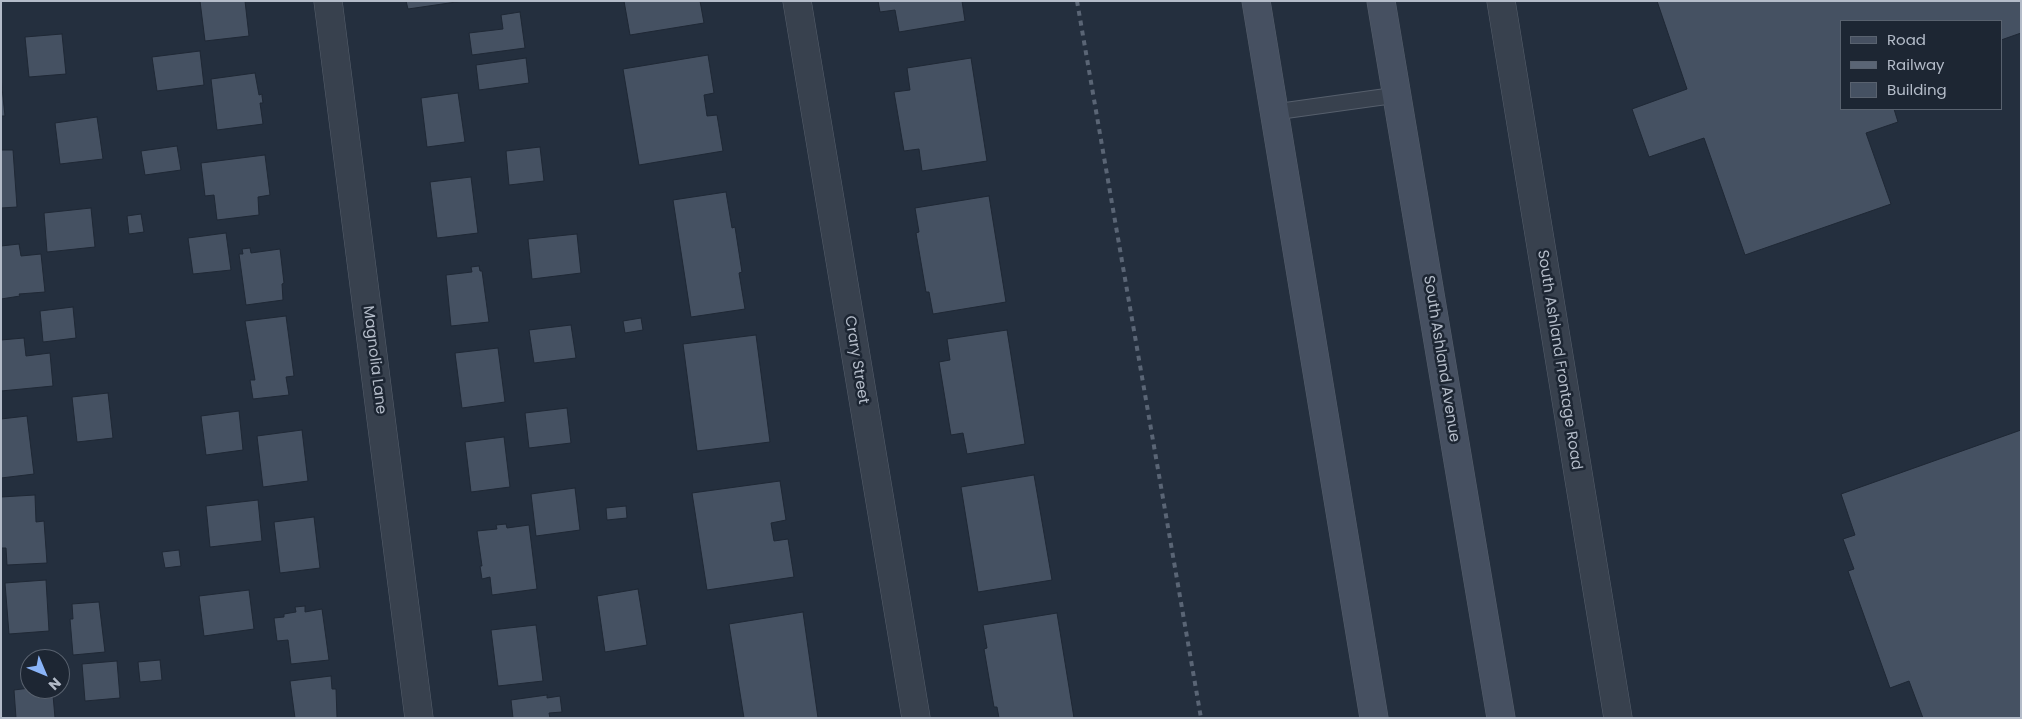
<!DOCTYPE html>
<style>
body{margin:0}
#map{position:relative;width:2022px;height:719px;overflow:hidden;background:#242f3e;font-family:Poppins,sans-serif}
canvas{display:block}
.frame{position:absolute;inset:0;border:2px solid #b4bcc9;pointer-events:none}
.legend{position:absolute;left:1840px;top:20px;width:162px;height:90px;box-sizing:border-box;background:#1d2633;border:1px solid #59626f;margin:0;padding:6px 9px;list-style:none;font-size:15px;color:#b4bcc9}
.legend li{display:flex;align-items:center;gap:10px;height:25px}
.legend b{width:25px;border:1px solid #59626f}
.north{position:absolute;left:20px;top:649px;width:50px;height:50px;box-sizing:border-box;background:#1d2633;border:1px solid #59626f;border-radius:50%;rotate:135deg;font-size:14px;font-weight:700;line-height:20px;text-align:center;color:#b4bcc9}
.north::after{content:'';display:block;margin:auto;width:18px;height:22px;background:#8ab4f8;clip-path:polygon(50% 0,100% 100%,50% 72%,0 100%)}
</style>
<div id="map">
<canvas width="2022" height="719"></canvas>
<div class="frame"></div>
<ul class="legend">
<li><b style="height:6px;background:#465061"></b>Road</li>
<li><b style="height:6px;background:#5a6575"></b>Railway</li>
<li><b style="height:14px;background:#455162"></b>Building</li>
</ul>
<div class="north">N</div>
</div>
<script>
const ctx = document.querySelector('canvas').getContext('2d');
ctx.lineJoin = 'round';
function fillPath(path, color) { ctx.fillStyle = color; ctx.fill(path, 'evenodd'); }
const poly = rows => new Path2D(rows.map(r => 'M' + r).join(''));
function stroke(path, color, width, dash) { ctx.strokeStyle = color; ctx.lineWidth = width; ctx.lineCap = dash ? 'butt' : 'round'; ctx.setLineDash(dash || []); ctx.stroke(path); }
function write(font, color, halo, rows, align = 'center') {
  ctx.font = font + ' Poppins,sans-serif'; ctx.lineWidth = 5; ctx.setLineDash([]); ctx.textBaseline = 'middle'; ctx.strokeStyle = halo; ctx.fillStyle = color; for (const [text, x, y, turn = 0] of rows) {
    ctx.save(); ctx.translate(x, y); ctx.rotate((+turn || 0) * Math.PI / 180); ctx.textAlign = isNaN(turn) ? turn : align; if (halo) ctx.strokeText(text, 0, 0); ctx.fillText(text, 0, 0); ctx.restore();
  }
}
const building = poly([
 [200,1,245,1,249,36,205,41,200,1],
 [406,1,463,1,408,9,406,1],
 [624,1,700,1,704,23,630,35,624,1],
 [878,1,962,1,965,21,899,32,895,10,880,12,878,1],
 [1657,1,2021,1,2021,33,2001,40,2001,21,1841,21,1841,109,1894,109,1898,122,1866,133,1891,204,1745,255,1704,138,1649,157,1632,109,1687,89,1657,1],
 [520,12,525,48,472,55,469,33,503,29,501,15,520,12],
 [62,34,66,74,29,77,25,37,62,34],
 [200,51,204,85,157,91,152,57,200,51],
 [708,55,714,93,704,95,707,116,717,115,723,151,639,165,623,69,708,55],
 [526,58,529,83,479,90,476,65,526,58],
 [971,58,987,161,922,171,919,149,904,151,894,92,910,90,907,68,971,58],
 [255,73,259,95,262,94,262,96,263,103,260,103,263,124,217,130,211,79,255,73],
 [1,78,5,116,1,116,1,78],
 [458,93,465,142,427,147,421,98,458,93],
 [97,117,103,159,60,164,55,123,97,117],
 [177,146,181,170,145,175,141,151,177,146],
 [540,147,544,181,509,185,506,151,540,147],
 [1,150,13,150,17,207,1,208,1,150],
 [265,155,270,195,258,197,259,215,217,220,214,195,205,196,201,163,265,155],
 [471,177,478,233,437,238,430,182,471,177],
 [726,192,732,228,735,227,742,272,739,273,745,309,691,317,673,200,726,192],
 [989,196,1006,302,933,314,929,292,926,292,916,233,919,232,915,208,989,196],
 [91,208,95,247,47,252,44,213,91,208],
 [141,214,144,232,129,234,127,216,141,214],
 [226,233,231,270,193,274,188,238,226,233],
 [577,234,581,273,532,279,528,239,577,234],
 [19,244,21,256,41,254,45,292,19,294,20,296,1,299,1,246,19,244],
 [250,248,251,253,280,249,284,283,282,284,283,300,246,305,239,254,243,254,242,249,250,248],
 [479,266,480,271,482,271,489,322,451,326,446,275,472,272,471,267,479,266],
 [73,307,76,338,43,342,40,311,73,307],
 [286,316,294,376,286,377,289,395,253,399,250,380,255,380,245,321,286,316],
 [641,318,643,330,625,333,623,321,641,318],
 [571,325,576,358,534,363,529,330,571,325],
 [1007,330,1025,444,967,454,963,433,951,435,939,362,950,360,947,339,1007,330],
 [756,335,770,442,697,451,683,344,756,335],
 [24,338,26,356,50,353,53,386,1,391,1,340,24,338],
 [498,348,505,402,462,408,455,353,498,348],
 [108,393,113,438,77,442,72,397,108,393],
 [567,408,571,443,529,448,525,413,567,408],
 [239,411,243,450,206,455,201,416,239,411],
 [27,416,34,474,1,478,1,419,27,416],
 [302,430,308,481,263,487,257,436,302,430],
 [2021,430,2021,718,1923,718,1909,681,1890,688,1848,571,1854,569,1843,539,1855,535,1841,494,2021,430],
 [504,437,510,487,471,492,465,442,504,437],
 [1034,475,1052,580,978,592,961,487,1034,475],
 [780,481,786,520,771,523,774,541,788,539,794,577,707,590,692,493,780,481],
 [575,488,580,530,536,536,531,494,575,488],
 [35,495,36,522,44,521,47,563,7,565,6,548,1,548,1,497,35,495],
 [258,500,262,541,210,547,206,506,258,500],
 [626,506,627,518,607,520,606,508,626,506],
 [314,517,320,568,280,573,274,522,314,517],
 [506,524,507,528,529,525,537,589,492,595,490,577,482,579,480,566,482,566,477,531,497,529,496,525,506,524],
 [179,550,181,566,165,568,162,552,179,550],
 [46,580,49,631,9,634,5,583,46,580],
 [638,589,647,645,605,652,597,596,638,589],
 [249,590,254,629,204,636,199,596,249,590],
 [99,602,105,652,73,655,70,619,73,619,72,604,99,602],
 [305,606,305,612,322,609,329,660,291,664,288,640,277,641,274,618,284,617,284,614,296,612,295,607,305,606],
 [803,612,818,718,744,718,729,624,803,612],
 [1057,613,1074,718,999,718,997,707,994,707,984,649,987,648,983,625,1057,613],
 [536,625,543,681,498,686,491,630,536,625],
 [160,660,162,680,140,682,138,662,160,660],
 [117,661,120,698,85,701,82,664,117,661],
 [331,676,332,689,336,689,337,718,295,718,290,681,331,676],
 [30,688,36,689,37,696,53,695,55,718,16,718,14,690,30,688],
 [547,695,547,698,560,696,562,712,549,713,550,718,513,718,511,700,547,695]
]);
const lane = poly([
 [1275,112,1397,95]
]);
const street = poly([
 [328,1,419,718],
 [797,1,916,718],
 [1501,1,1618,718]
]);
const secondary = poly([
 [1256,1,1374,718],
 [1381,1,1501,718]
]);
const rail = poly([
 [1077,1,1201,718]
]);
const streetNames = [
 ["South Ashland Avenue",1441,359,81],
 ["Magnolia Lane",374,360,83],
 ["Crary Street",856,360,81],
 ["South Ashland Frontage Road",1559,360,81]
];
fillPath(building, '#455162');
stroke(building, '#1f2835', 1);
stroke(lane, '#565f6c', 17);
stroke(street, '#565f6c', 29);
stroke(secondary, '#565f6c', 29);
stroke(lane, '#38414e', 15);
stroke(street, '#38414e', 28);
stroke(secondary, '#465061', 28);
stroke(rail, '#5a6575', 4, [5, 5]);
write('15px', '#b4bcc9', '#1d2633', streetNames);
</script>
